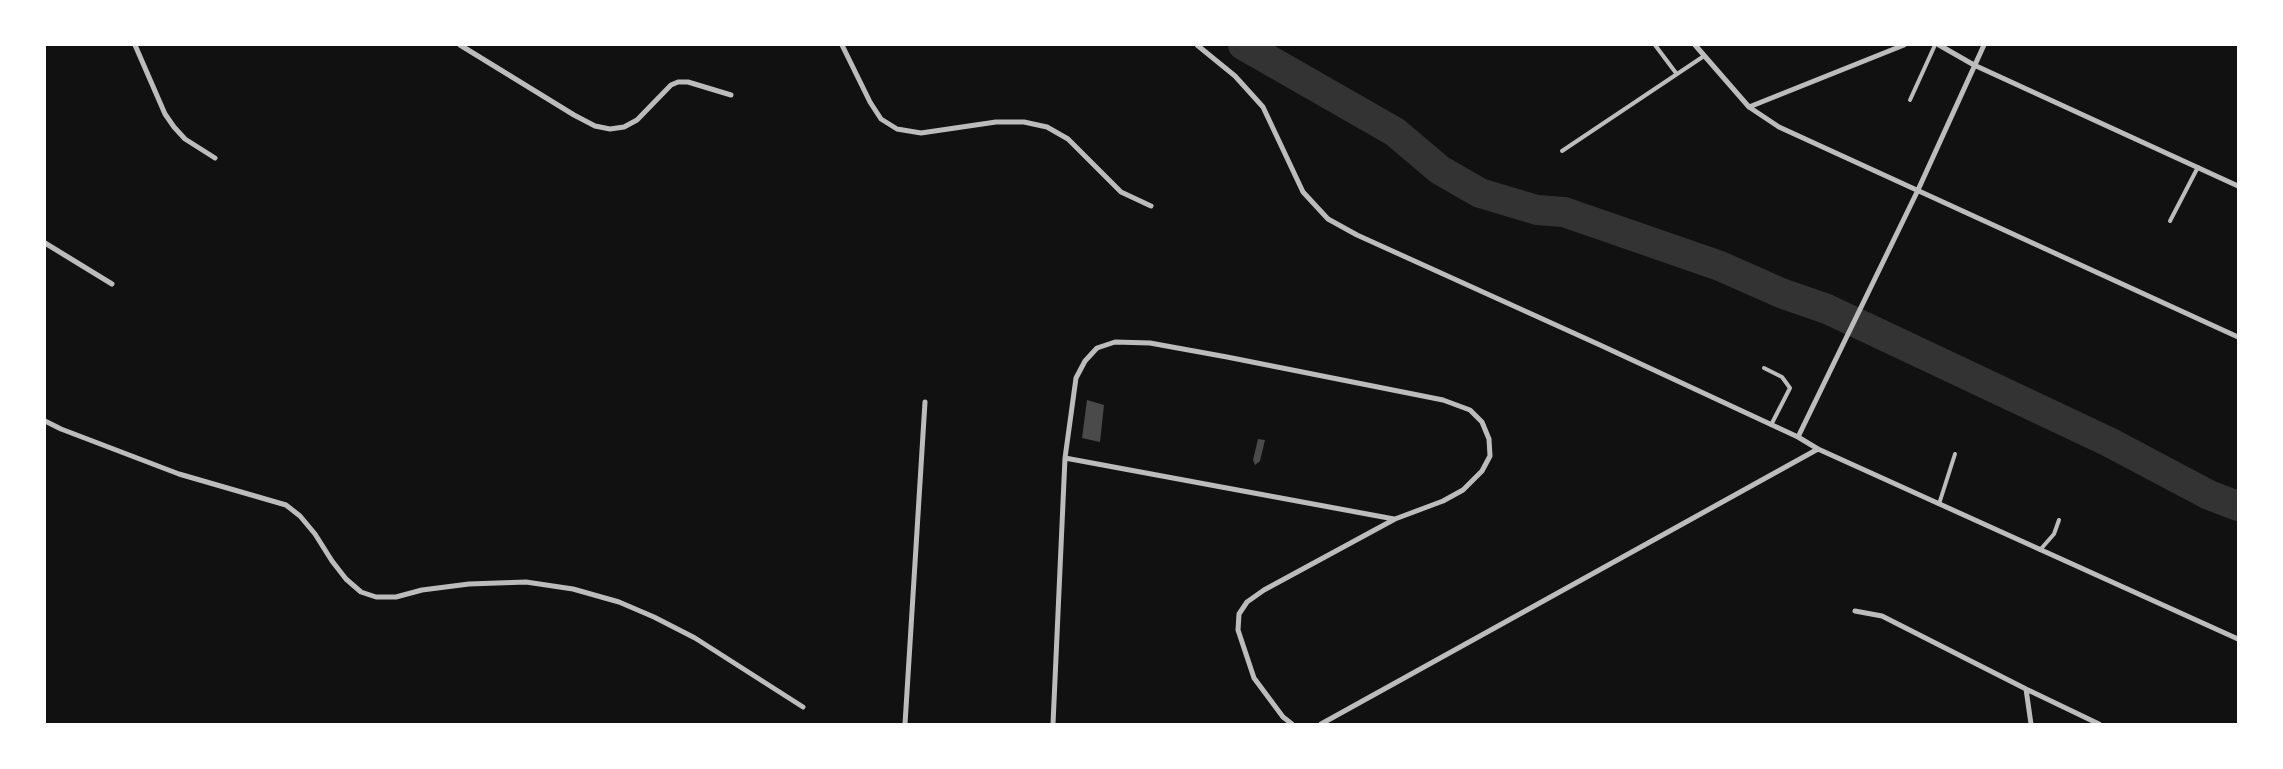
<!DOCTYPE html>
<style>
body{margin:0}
#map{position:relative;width:2283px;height:769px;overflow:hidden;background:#111;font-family:Roboto,sans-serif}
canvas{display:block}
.frame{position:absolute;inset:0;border:46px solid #fff;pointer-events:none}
</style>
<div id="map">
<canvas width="2283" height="769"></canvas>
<div class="frame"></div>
</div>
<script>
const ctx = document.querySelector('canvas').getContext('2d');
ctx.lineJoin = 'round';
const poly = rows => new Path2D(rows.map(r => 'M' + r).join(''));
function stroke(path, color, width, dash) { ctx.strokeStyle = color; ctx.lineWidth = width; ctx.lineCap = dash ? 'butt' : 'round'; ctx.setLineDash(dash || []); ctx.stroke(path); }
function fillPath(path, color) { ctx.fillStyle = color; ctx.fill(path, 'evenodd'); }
const river = poly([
 [1243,45,1395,132,1440,170,1480,193,1537,210,1564,212,1619,231,1720,266,1781,293,1827,309,2109,442,2209,495,2238,506]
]);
const building = poly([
 [1087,400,1104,405,1100,442,1082,438],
 [1258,439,1265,440,1260,461,1255,465,1253,460]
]);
const service = poly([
 [1655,45,1676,73],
 [1910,100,1935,45],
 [1562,151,1704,56],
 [2170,221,2198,167],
 [1764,368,1782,377,1790,388,1771,425],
 [1939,504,1955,454],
 [2040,550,2054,534,2059,520]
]);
const minor = poly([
 [135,45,165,114,174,127,185,139,215,158],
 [460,45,574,115,595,126,610,129,624,127,637,120,671,85,678,82,688,82,731,95],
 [842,45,870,102,881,119,897,129,921,133,996,122,1024,122,1047,127,1068,139,1121,192,1151,206],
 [1197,45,1235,76,1263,107,1303,192,1328,219,1357,235,1600,345,1798,437,1818,449,2238,639],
 [1695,45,1749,107,1779,127,2238,337],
 [1939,45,1974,65,2238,186],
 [1749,107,1904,45],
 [45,243,112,284],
 [45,421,61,429,179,474,286,505,300,516,315,534,332,561,346,579,361,592,376,597,396,597,422,590,469,584,526,582,573,589,619,602,654,617,695,638,803,707],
 [1798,437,1918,190,1984,45],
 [1065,458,1394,519],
 [1855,611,1882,616,2026,689,2099,724],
 [2026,689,2031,724],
 [905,724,925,402],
 [1053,724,1065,458,1076,378,1085,361,1097,348,1115,342,1150,343,1227,357,1443,400,1470,410,1482,422,1489,439,1490,456,1482,471,1463,490,1443,501,1395,519,1264,590,1247,602,1239,614,1238,630,1254,678,1283,717,1292,724],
 [1321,724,1818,449]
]);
stroke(river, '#333', 30);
fillPath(building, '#4a4a4a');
stroke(service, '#bcbcbc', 4);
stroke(minor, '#bcbcbc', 5);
</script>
